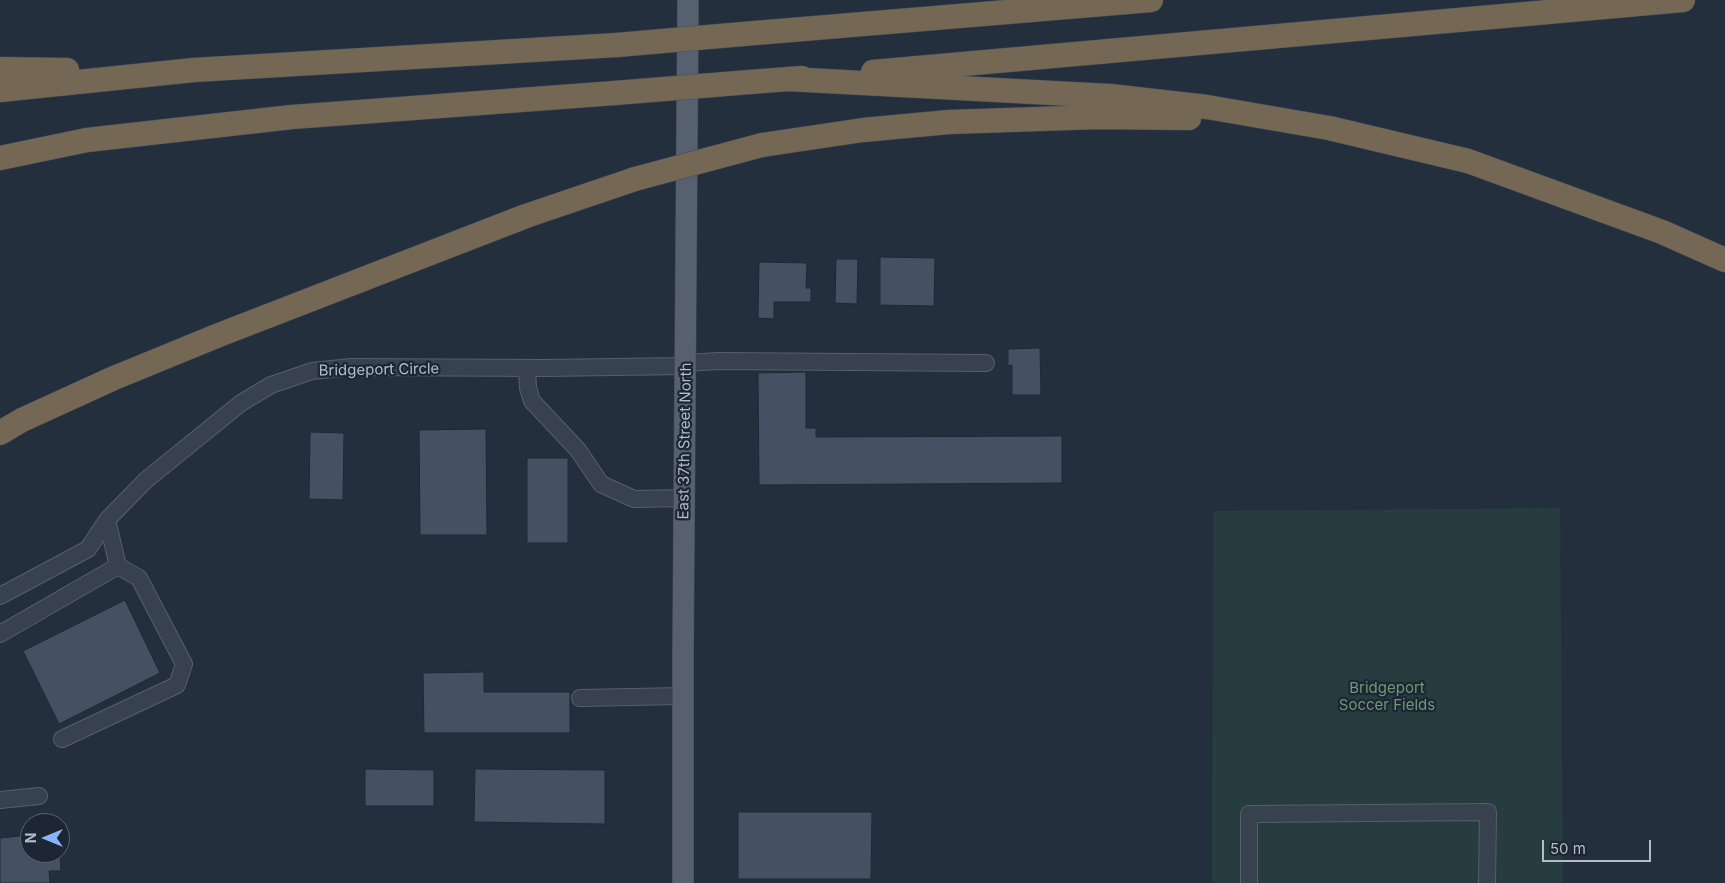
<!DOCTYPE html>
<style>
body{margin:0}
#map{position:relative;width:1725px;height:883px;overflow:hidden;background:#242f3e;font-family:Inter,sans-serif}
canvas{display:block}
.north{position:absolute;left:20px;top:813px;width:50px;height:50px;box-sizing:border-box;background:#1d2633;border:1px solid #59626f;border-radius:50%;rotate:270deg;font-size:14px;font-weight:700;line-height:20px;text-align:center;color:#b4bcc9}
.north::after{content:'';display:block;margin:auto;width:18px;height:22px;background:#8ab4f8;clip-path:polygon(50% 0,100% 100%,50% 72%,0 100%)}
.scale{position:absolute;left:1542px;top:840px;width:109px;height:22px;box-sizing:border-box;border:2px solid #b4bcc9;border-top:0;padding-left:6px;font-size:15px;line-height:18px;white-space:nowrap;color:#b4bcc9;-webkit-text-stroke:4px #1d2633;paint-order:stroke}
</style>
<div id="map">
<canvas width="1725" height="883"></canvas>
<div class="north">N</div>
<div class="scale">50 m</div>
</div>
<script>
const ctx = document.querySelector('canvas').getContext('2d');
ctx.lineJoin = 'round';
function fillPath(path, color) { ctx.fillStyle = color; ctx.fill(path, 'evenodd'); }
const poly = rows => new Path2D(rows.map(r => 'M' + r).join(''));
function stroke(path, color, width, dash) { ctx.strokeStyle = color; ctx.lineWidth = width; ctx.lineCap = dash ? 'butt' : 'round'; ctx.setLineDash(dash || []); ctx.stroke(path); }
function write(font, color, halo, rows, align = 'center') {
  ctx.font = font + ' Inter,sans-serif'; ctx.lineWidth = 4.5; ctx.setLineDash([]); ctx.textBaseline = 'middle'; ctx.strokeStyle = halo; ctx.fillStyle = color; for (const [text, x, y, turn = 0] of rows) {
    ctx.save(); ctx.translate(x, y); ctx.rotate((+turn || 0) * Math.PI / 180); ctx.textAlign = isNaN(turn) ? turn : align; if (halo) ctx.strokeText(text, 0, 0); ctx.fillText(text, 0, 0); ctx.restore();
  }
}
const green = poly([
 [1560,508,1563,883,1212,883,1213,511]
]);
const building = poly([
 [880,257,935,258,934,306,880,305,880,257],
 [836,259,858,259,857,304,835,303,836,259],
 [759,262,807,263,806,288,811,288,811,302,774,302,774,319,758,318,759,262],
 [1040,348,1041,395,1012,395,1012,365,1008,366,1008,349,1040,348],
 [806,372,806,428,816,428,816,437,1062,436,1062,483,759,485,758,373,806,372],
 [486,429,487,535,420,535,419,430,486,429],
 [310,432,344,433,343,500,309,499,310,432],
 [527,458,568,458,568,543,527,543,527,458],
 [125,600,160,673,59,724,23,651,125,600],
 [484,672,484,692,570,692,570,733,424,733,423,673,484,672],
 [365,769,434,770,434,806,365,806,365,769],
 [475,769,605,770,605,824,474,822,475,769],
 [738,812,872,812,871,879,738,879,738,812],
 [30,835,30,853,60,854,61,871,49,871,50,883,0,883,0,838,30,835]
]);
const minor = poly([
 [686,363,719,361,986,363],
 [527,368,528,388,532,401,578,450,601,484,634,499,685,498],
 [107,520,118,566],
 [0,596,88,549,107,520,146,480,241,403,271,385,312,371,351,367,544,368,686,366],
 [0,634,118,566,139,578,184,664,177,685,62,739],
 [580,698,683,696],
 [0,800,39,796],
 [1249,883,1249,814,1488,812,1487,883]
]);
const major = poly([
 [683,883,683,653,688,0]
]);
const highway = poly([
 [743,34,1151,0],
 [0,69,67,70],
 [873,72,1683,0],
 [787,79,1110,96,1207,107,1329,128,1468,161,1662,232,1725,260],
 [750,82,802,78],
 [0,90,194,70,617,45],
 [762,145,863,130,949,122,1099,117,1189,118],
 [0,158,87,140,292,117,615,93],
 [0,433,22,420,114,378,219,335,526,216,635,179]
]);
const highwayBridge = poly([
 [617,45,743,34],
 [615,93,750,82],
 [635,179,762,145]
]);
const streetNames = [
 ["Bridgeport Circle",379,370,-1],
 ["East 37th Street North",685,441,-89]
];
const parkNames = [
 ["Bridgeport",1387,688],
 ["Soccer Fields",1387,705]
];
fillPath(green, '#263c3f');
fillPath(building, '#455162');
stroke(building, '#1f2835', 1);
stroke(minor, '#565f6c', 18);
stroke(major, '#414a57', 22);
stroke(highway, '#434c59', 25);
stroke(minor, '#38414e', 16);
stroke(major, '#56606e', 21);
stroke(highway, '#746855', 24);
stroke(highwayBridge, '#434c59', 25, []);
stroke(highwayBridge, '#746855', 24);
write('15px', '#b4bcc9', '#1d2633', streetNames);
write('15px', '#6b9a76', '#1d2633', parkNames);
</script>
